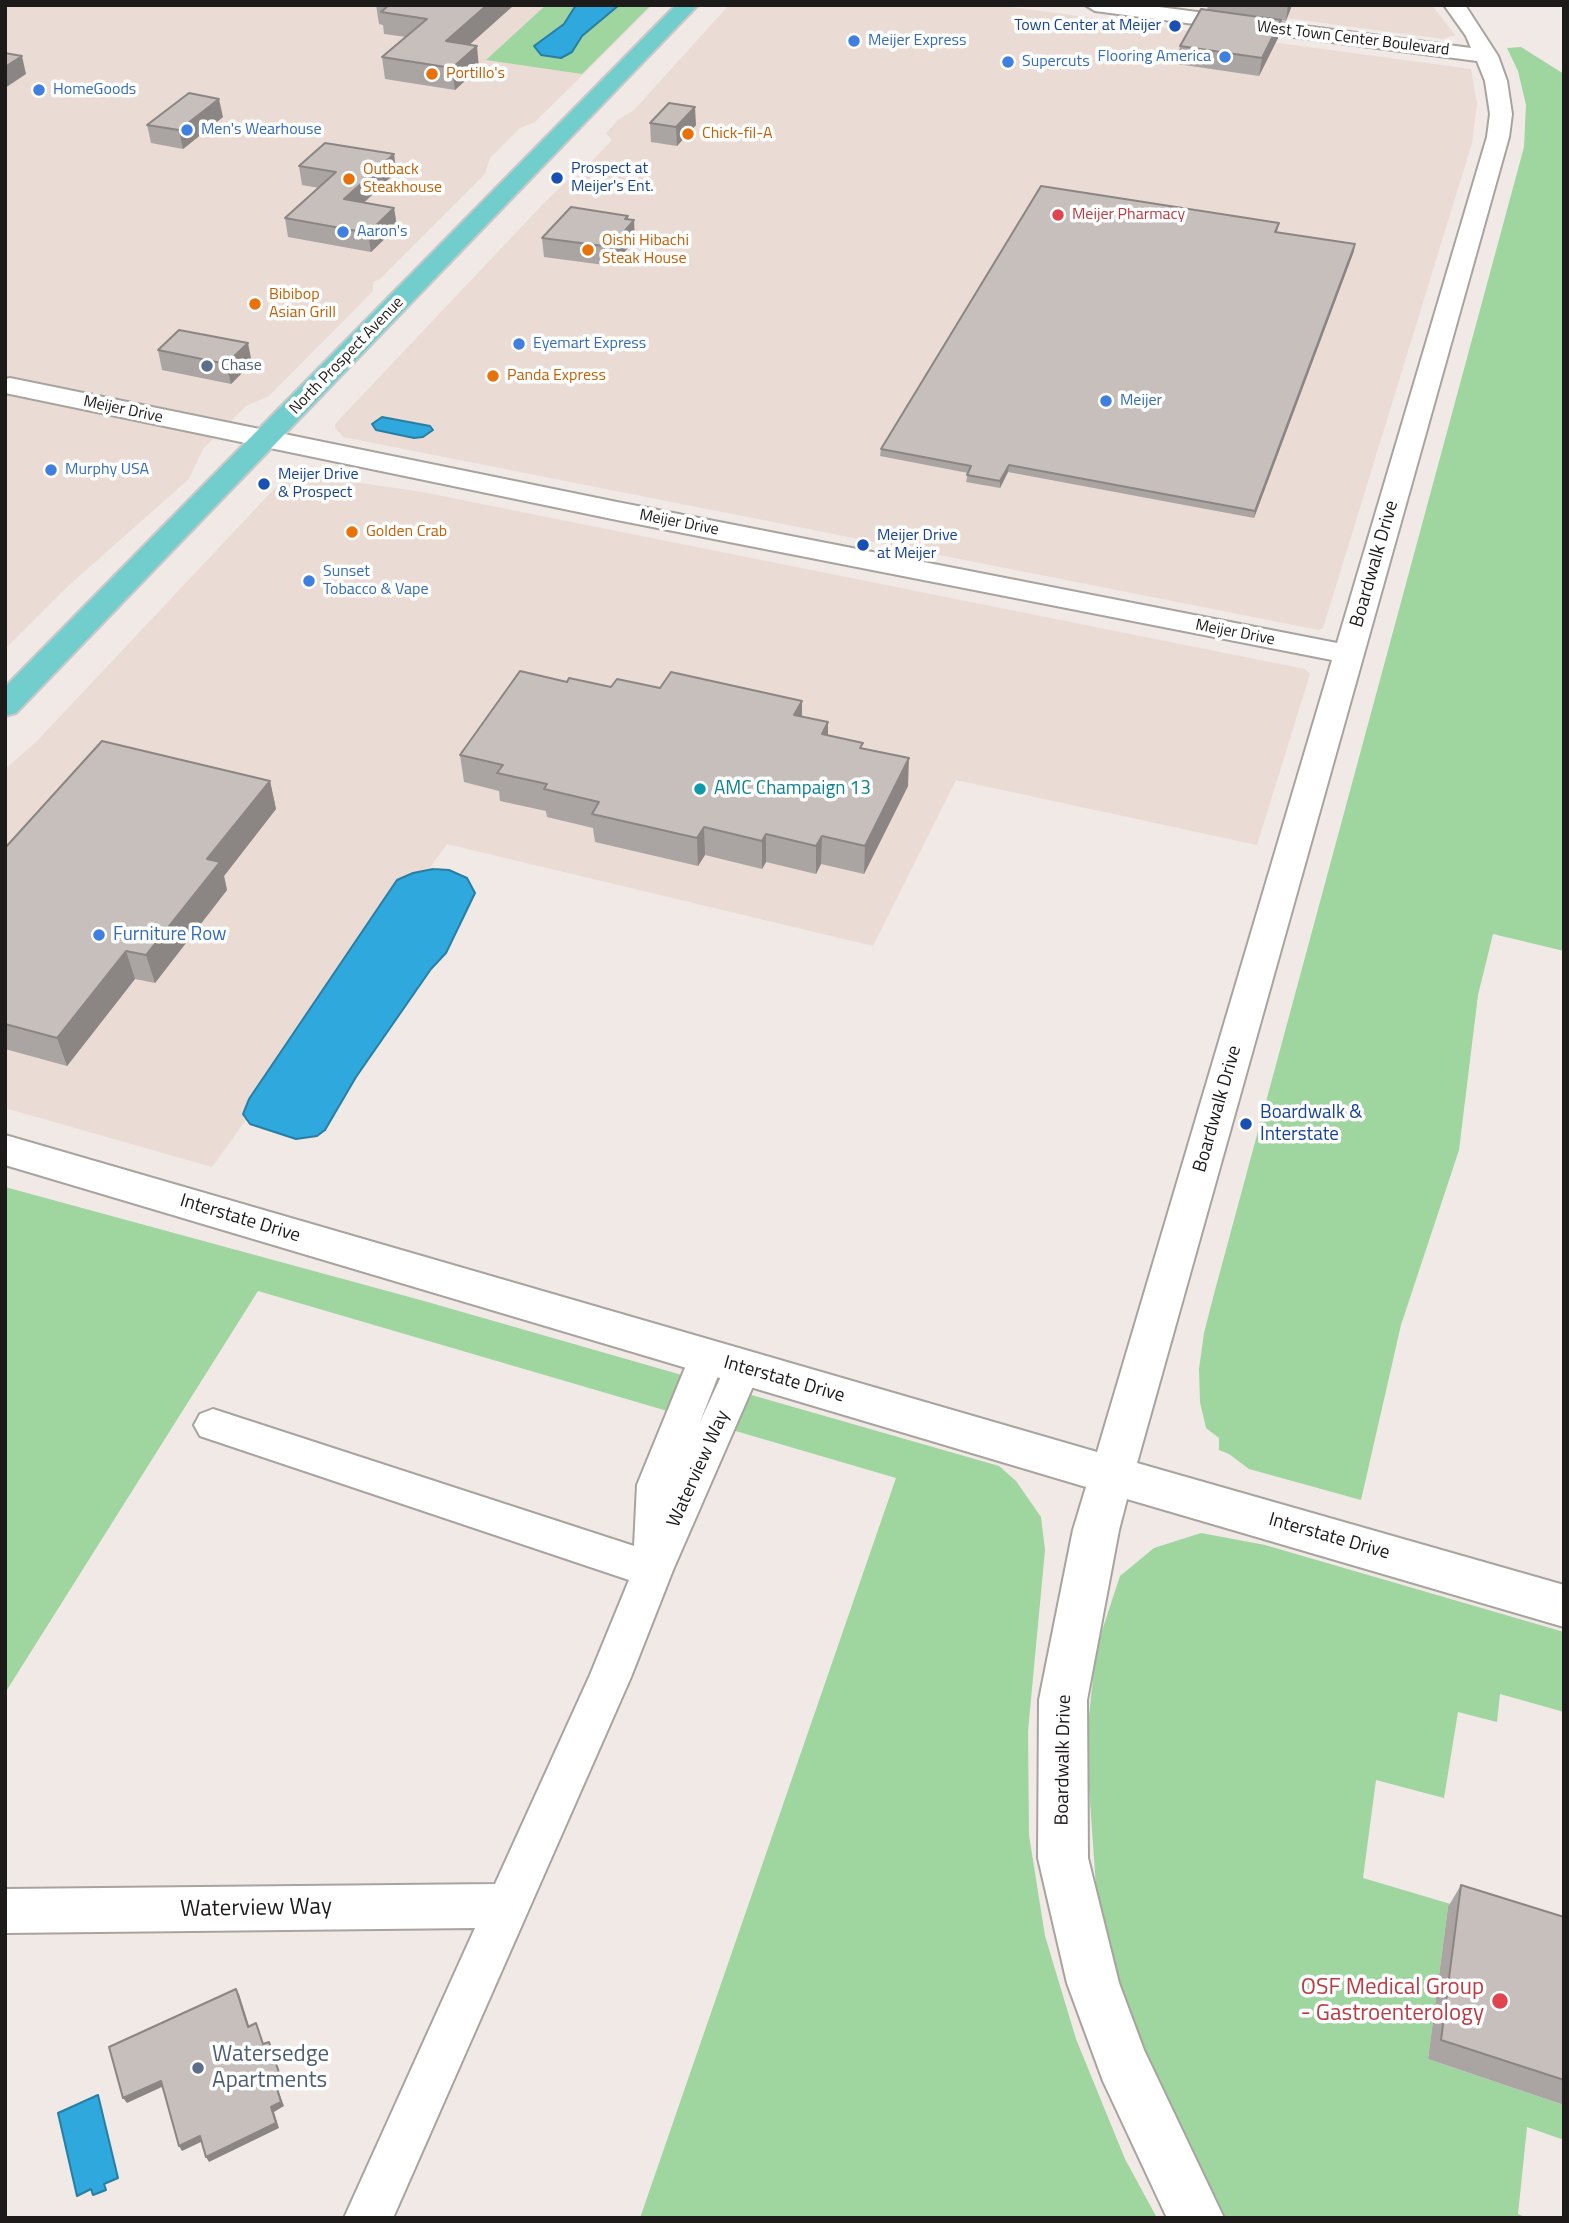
<!DOCTYPE html>
<style>
body{margin:0}
#map{position:relative;width:1569px;height:2223px;overflow:hidden;background:#f0e9e6;font-family:"Titillium Web",sans-serif}
canvas{display:block}
.frame{position:absolute;inset:0;border:7px solid #1d1b1a;pointer-events:none}
</style>
<div id="map">
<canvas width="1569" height="2223"></canvas>
<div class="frame"></div>
</div>
<script>
const ctx = document.querySelector('canvas').getContext('2d');
ctx.lineJoin = 'round';
function fillPath(path, color) { ctx.fillStyle = color; ctx.fill(path, 'evenodd'); }
const poly = rows => new Path2D(rows.map(r => 'M' + r).join(''));
function stroke(path, color, width, dash) { ctx.strokeStyle = color; ctx.lineWidth = width; ctx.lineCap = dash ? 'butt' : 'round'; ctx.setLineDash(dash || []); ctx.stroke(path); }
function write(font, color, halo, rows, align = 'center') {
  ctx.font = font + ' "Titillium Web",sans-serif'; ctx.lineWidth = 7; ctx.setLineDash([]); ctx.textBaseline = 'middle'; ctx.strokeStyle = halo; ctx.fillStyle = color; for (const [text, x, y, turn = 0] of rows) {
    ctx.save(); ctx.translate(x, y); ctx.rotate((+turn || 0) * Math.PI / 180); ctx.textAlign = isNaN(turn) ? turn : align; if (halo) ctx.strokeText(text, 0, 0); ctx.fillText(text, 0, 0); ctx.restore();
  }
}
const built = poly([
 [5,5,653,5,535,122,520,128,490,158,485,174,380,279,373,282,373,291,269,396,246,406,203,449,189,479,68,586,5,649],
 [729,5,997,5,1471,69,1477,104,1472,143,1323,628,1319,630,343,437,335,428,335,424,545,202,568,180,579,175,612,140,606,133,618,120,634,110],
 [1188,5,1432,5,1455,35,1443,39],
 [320,477,422,492,1305,669,1310,674,1257,845,956,780,873,946,447,844,212,1167,5,1108,5,769,37,741,274,489,283,481]
]);
const green = poly([
 [546,5,651,5,582,74,486,60],
 [1521,47,1564,74,1564,951,1493,934,1478,995,1459,1150,1401,1325,1361,1500,1249,1469,1229,1454,1219,1450,1219,1438,1206,1428,1200,1402,1199,1369,1204,1333,1214,1294,1524,147,1526,105,1518,71,1507,48],
 [5,1187,424,1301,999,1466,1016,1481,1041,1517,1045,1550,1028,1731,1029,1835,1045,1936,1076,2039,1125,2159,1157,2218,640,2218,896,1478,258,1291,5,1693],
 [1201,1533,1265,1545,1564,1632,1564,1712,1500,1694,1497,1722,1458,1712,1444,1798,1376,1780,1363,1878,1464,1908,1448,1907,1428,2059,1564,2105,1564,2140,1527,2127,1518,2214,1527,2218,1226,2218,1177,2131,1126,2011,1098,1915,1086,1745,1096,1649,1120,1576,1154,1548]
]);
const water = poly([
 [576,5,619,5,582,36,572,52,561,58,541,55,534,46,564,24,576,5],
 [382,417,430,426,433,430,423,437,414,438,376,430,372,424,382,417],
 [433,869,449,870,467,878,475,893,446,953,431,969,356,1077,325,1130,317,1136,296,1139,250,1124,243,1114,249,1099,397,880,413,873,433,869],
 [98,2095,118,2178,104,2184,106,2190,93,2195,91,2189,77,2196,58,2113,98,2095]
]);
const street = poly([
 [707,1343,720,1347,725,1358,700,1422,730,1357,743,1353,756,1357,761,1368,673,1570,631,1677,393,2218,344,2218,475,1928,5,1933,5,1889,495,1884,590,1675,629,1580,200,1436,194,1425,200,1414,213,1409,634,1546,637,1485,689,1358,694,1347,707,1343]
]);
const secondary = poly([
 [1085,5,1144,5,1471,48,1466,36,1444,5,1465,5,1498,56,1507,81,1512,114,1509,137,1137,1463,1564,1585,1564,1627,1127,1499,1119,1530,1087,1700,1088,1858,1119,1983,1144,2050,1224,2218,1167,2218,1103,2081,1067,1983,1038,1858,1039,1700,1073,1530,1086,1487,5,1165,5,1135,1097,1452,1332,660,617,520,5,393,5,379,10,378,617,502,1337,643,1487,137,1490,114,1485,81,1477,61,1095,11,1085,5]
]);
const primary = poly([
 [676,5,698,5,16,713,5,716,5,687,676,5]
]);
const wall = poly([
 [376,5,514,5,469,45,479,68,455,90,385,79,382,57,406,37,384,34,383,25,379,24],
 [1208,5,1292,5,1286,21,1280,20,1278,38,1259,76,1177,64,1180,46,1207,10],
 [223,117,183,149,151,143,147,125],
 [650,123,696,125,677,146,651,142],
 [394,154,396,172,364,203,394,208,397,227,371,252,288,237,285,218,319,188,302,185,299,166],
 [628,220,635,240,612,266,544,257,542,238],
 [1279,223,1277,232,1354,251,1254,518,1008,472,1000,488,966,482,968,473,880,456,881,449],
 [158,350,252,363,231,384,162,370],
 [567,682,611,687,660,688,802,717,828,735,863,748,908,786,864,874,821,864,816,874,766,862,762,869,705,855,698,866,595,842,593,828,547,817,546,811,500,801,499,791,464,782,460,755],
 [270,781,276,809,224,876,227,890,155,983,135,979,67,1066,5,1049,5,848],
 [1461,1885,1564,1917,1564,2105,1428,2059,1448,1907]
]);
const shadedWall = poly([
 [487,5,514,5,448,64,446,41],
 [1288,5,1292,5,1286,21],
 [1281,20,1278,38,1259,76,1262,58],
 [477,46,479,68,455,90,452,68],
 [22,56,26,74,5,88,5,67],
 [219,99,223,117,183,149,179,130],
 [695,107,696,125,677,146,676,127],
 [394,154,396,172,347,218,344,199],
 [394,208,397,227,371,252,368,233],
 [628,216,628,226,634,220,635,240,612,266,611,247],
 [1355,244,1354,251,1254,518,1255,511],
 [248,343,252,363,231,384,226,364],
 [1009,465,1008,472,1000,488,1000,481],
 [802,701,802,728,794,715],
 [828,722,828,750,822,734],
 [909,758,908,786,864,874,865,846],
 [270,781,276,809,224,876,227,890,155,983,146,955,207,859],
 [704,827,705,855,698,866,697,838],
 [766,834,766,862,762,869,762,841],
 [822,836,821,864,816,874,816,846],
 [126,951,135,979,67,1066,57,1038],
 [236,1989,239,1994,251,2032,248,2027],
 [269,2042,284,2084,277,2087,284,2106,274,2112,279,2128,209,2162,206,2157,271,2107,275,2082],
 [161,2081,164,2086,127,2103,123,2098],
 [200,2136,203,2141,182,2151,179,2146]
]);
const building = poly([
 [389,5,487,5,446,41,477,46,452,68,382,57,427,19,381,12,389,5],
 [1201,9,1281,20,1262,58,1180,46,1201,9],
 [5,53,22,56,5,67,5,53],
 [189,93,219,99,179,130,147,125,189,93],
 [669,103,695,107,676,127,650,123,669,103],
 [325,143,394,154,344,199,394,208,368,233,285,218,336,172,299,166,325,143],
 [1041,186,1279,223,1275,232,1355,244,1255,511,1009,465,1000,481,967,475,971,466,881,449,1041,186],
 [571,207,628,216,625,219,634,220,611,247,542,238,571,207],
 [179,330,248,343,226,364,158,350,179,330],
 [520,671,567,682,569,678,611,687,617,679,660,688,671,672,802,701,794,715,828,722,822,734,863,743,860,748,909,758,865,846,822,836,816,846,766,834,762,841,704,827,697,838,592,814,599,802,544,789,547,784,497,773,503,765,460,755,520,671],
 [102,741,270,781,207,859,220,862,146,955,126,951,57,1038,5,1024,5,848,102,741],
 [1461,1885,1564,1917,1564,2080,1441,2040,1461,1885],
 [236,1989,248,2027,256,2023,263,2044,269,2042,281,2079,275,2082,281,2102,271,2107,276,2123,206,2157,200,2136,179,2146,161,2081,123,2098,109,2047,236,1989]
]);
const markers = [
 [1175,26,7,"#1a4fb4"],
 [854,41,7,"#3f7fe0"],
 [1225,57,7,"#3f7fe0"],
 [1008,62,7,"#3f7fe0"],
 [432,74,7,"#e8710a"],
 [39,90,7,"#3f7fe0"],
 [187,130,7,"#3f7fe0"],
 [688,134,7,"#e8710a"],
 [557,178,7,"#1a4fb4"],
 [349,179,7,"#e8710a"],
 [1058,215,7,"#e0444e"],
 [343,232,7,"#3f7fe0"],
 [588,250,7,"#e8710a"],
 [255,304,7,"#e8710a"],
 [519,344,7,"#3f7fe0"],
 [207,366,7,"#5c6f8a"],
 [493,376,7,"#e8710a"],
 [1106,401,7,"#3f7fe0"],
 [51,470,7,"#3f7fe0"],
 [264,484,7,"#1a4fb4"],
 [352,532,7,"#e8710a"],
 [863,545,7,"#1a4fb4"],
 [309,581,7,"#3f7fe0"],
 [700,789,7,"#0f9aa8"],
 [99,935,7,"#3f7fe0"],
 [1246,1124,7,"#1a4fb4"],
 [1500,2001,9,"#e0444e"],
 [198,2068,7,"#5c6f8a"]
];
const farTransitnames = [
 ["Town Center at Meijer",1161,26,"right"],
 ["Prospect at",571,169],
 ["Meijer's Ent.",571,187],
 ["Meijer Drive",278,475],
 ["& Prospect",278,493],
 ["Meijer Drive",877,536],
 ["at Meijer",877,554]
];
const farStreetnames = [
 ["West Town Center Boulevard",1353,39,7],
 ["North Prospect Avenue",347,356,-46],
 ["Meijer Drive",123,410,12],
 ["Meijer Drive",679,523,11],
 ["Meijer Drive",1235,633,11]
];
const farShopnames = [
 ["Meijer Express",868,41],
 ["Flooring America",1211,57,"right"],
 ["Supercuts",1022,62],
 ["HomeGoods",53,90],
 ["Men's Wearhouse",201,130],
 ["Aaron's",357,232],
 ["Eyemart Express",533,344],
 ["Meijer",1120,401],
 ["Murphy USA",65,470],
 ["Sunset",323,572],
 ["Tobacco & Vape",323,590]
];
const farFoodnames = [
 ["Portillo's",446,74],
 ["Chick-fil-A",702,134],
 ["Outback",363,170],
 ["Steakhouse",363,188],
 ["Oishi Hibachi",602,241],
 ["Steak House",602,259],
 ["Bibibop",269,295],
 ["Asian Grill",269,313],
 ["Panda Express",507,376],
 ["Golden Crab",366,532]
];
const farHealthnames = [
 ["Meijer Pharmacy",1072,215]
];
const farServicenames = [
 ["Chase",221,366]
];
const streetNames = [
 ["Boardwalk Drive",1375,564,-74],
 ["Boardwalk Drive",1218,1109,-74],
 ["Interstate Drive",240,1219,17],
 ["Interstate Drive",784,1380,16],
 ["Waterview Way",699,1469,-66],
 ["Interstate Drive",1329,1537,16],
 ["Boardwalk Drive",1064,1760,-89]
];
const cultureNames = [
 ["AMC Champaign 13",714,789]
];
const shopNames = [
 ["Furniture Row",113,935]
];
const transitNames = [
 ["Boardwalk &",1260,1113],
 ["Interstate",1260,1135]
];
const nearStreetnames = [
 ["Waterview Way",256,1909,-1]
];
const nearHealthnames = [
 ["OSF Medical Group",1484,1988],
 ["- Gastroenterology",1484,2014]
];
const nearServicenames = [
 ["Watersedge",212,2055],
 ["Apartments",212,2081]
];
fillPath(built, '#eadbd5');
fillPath(green, '#9fd59f');
fillPath(water, '#2ea8dd');
stroke(water, '#297ea2', 2);
stroke(street, '#a9a3a0', 4);
stroke(secondary, '#a9a3a0', 4);
stroke(primary, '#c9c8c8', 4);
fillPath(street, '#fff');
fillPath(secondary, '#fff');
fillPath(primary, '#72cecd');
fillPath(wall, '#aaa4a2');
fillPath(shadedWall, '#8b8684');
fillPath(building, '#c6bfbc');
stroke(building, '#8b8684', 2);
for (const [x, y, r, color] of markers) { const dot = new Path2D(); dot.arc(x, y, r, 0, 2 * Math.PI); ctx.fillStyle = color; ctx.fill(dot); stroke(dot, '#fff', 2.5); }
write('16px', '#164399', '#fff', farTransitnames, 'left');
write('16px', '#1d1b1a', '#fff', farStreetnames);
write('16px', '#366cbe', '#fff', farShopnames, 'left');
write('16px', '#c56008', '#fff', farFoodnames, 'left');
write('16px', '#be3a42', '#fff', farHealthnames, 'left');
write('16px', '#4e5e75', '#fff', farServicenames, 'left');
write('19px', '#1d1b1a', '#fff', streetNames);
write('19px', '#0d838f', '#fff', cultureNames, 'left');
write('19px', '#366cbe', '#fff', shopNames, 'left');
write('19px', '#164399', '#fff', transitNames, 'left');
write('23px', '#1d1b1a', '#fff', nearStreetnames);
write('23px', '#be3a42', '#fff', nearHealthnames, 'right');
write('23px', '#4e5e75', '#fff', nearServicenames, 'left');
</script>
